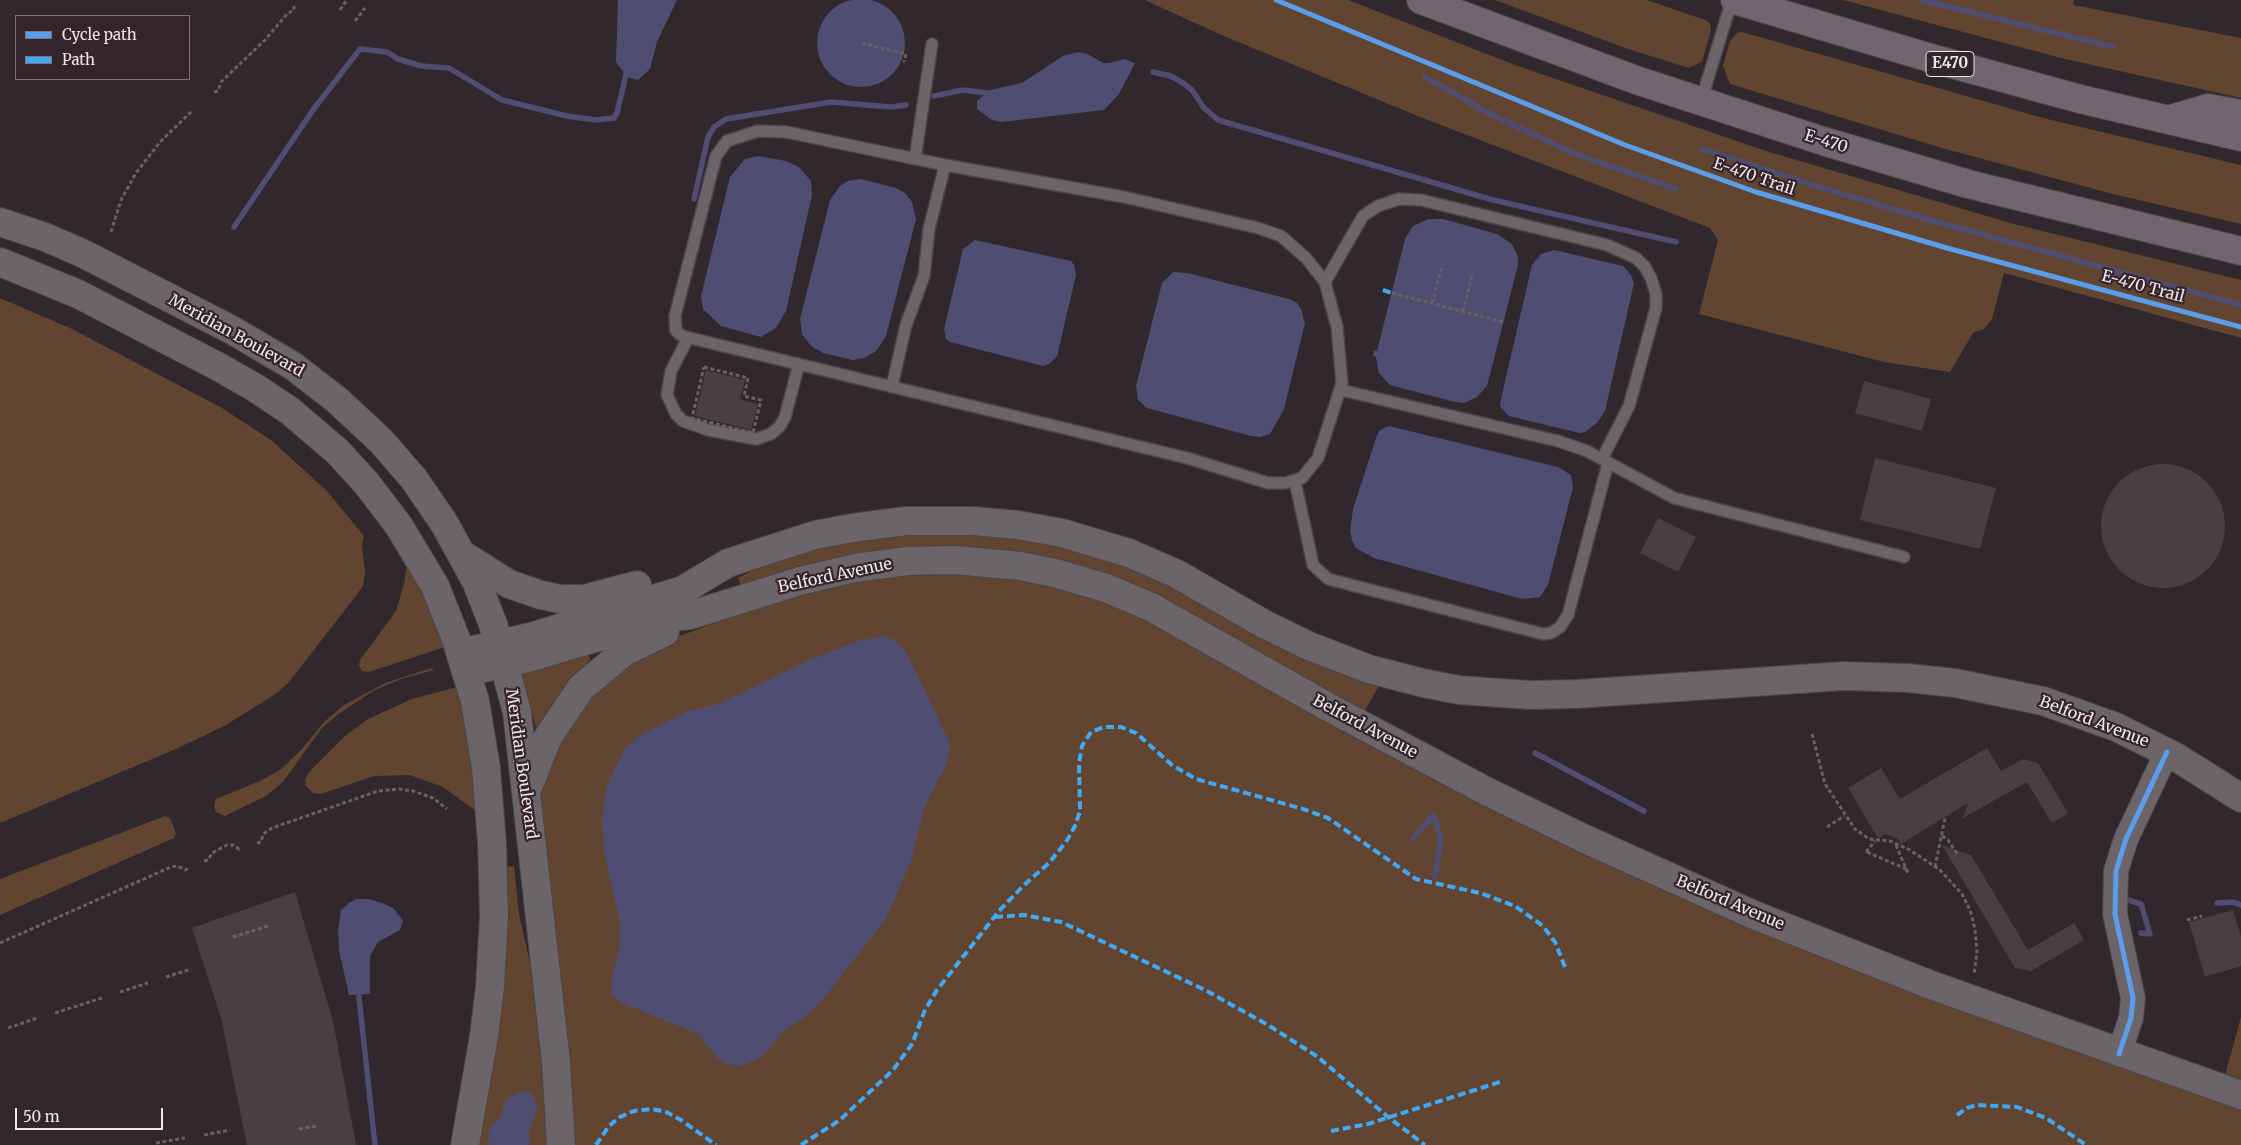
<!DOCTYPE html>
<style>
body{margin:0}
#map{position:relative;width:2241px;height:1145px;overflow:hidden;background:#30282c;font-family:Merriweather,serif}
canvas{display:block}
.legend{position:absolute;left:15px;top:15px;width:175px;height:65px;box-sizing:border-box;background:#34252c;border:1px solid #7f7278;margin:0;padding:6px 9px;list-style:none;font-size:15px;color:#f0e6ea}
.legend li{display:flex;align-items:center;gap:10px;height:25px}
.legend b{width:25px;border:1px solid #7f7278}
.scale{position:absolute;left:15px;top:1108px;width:148px;height:22px;box-sizing:border-box;border:2px solid #f0e6ea;border-top:0;padding-left:6px;font-size:15px;line-height:18px;white-space:nowrap;color:#f0e6ea;-webkit-text-stroke:4px #34252c;paint-order:stroke}
</style>
<div id="map">
<canvas width="2241" height="1145"></canvas>
<ul class="legend">
<li><b style="height:6px;background:#5a9eea"></b>Cycle path</li>
<li><b style="height:6px;background:#3fa9f5"></b>Path</li>
</ul>
<div class="scale">50 m</div>
</div>
<script>
const ctx = document.querySelector('canvas').getContext('2d');
ctx.lineJoin = 'round';
function fillPath(path, color) { ctx.fillStyle = color; ctx.fill(path, 'evenodd'); }
const poly = rows => new Path2D(rows.map(r => 'M' + r).join(''));
function stroke(path, color, width, dash) { ctx.strokeStyle = color; ctx.lineWidth = width; ctx.lineCap = dash ? 'butt' : 'round'; ctx.setLineDash(dash || []); ctx.stroke(path); }
function write(font, color, halo, rows, align = 'center') {
  ctx.font = font + ' Merriweather,serif'; ctx.lineWidth = 4.5; ctx.setLineDash([]); ctx.textBaseline = 'middle'; ctx.strokeStyle = halo; ctx.fillStyle = color; for (const [text, x, y, turn = 0] of rows) {
    ctx.save(); ctx.translate(x, y); ctx.rotate((+turn || 0) * Math.PI / 180); ctx.textAlign = isNaN(turn) ? turn : align; if (halo) ctx.strokeText(text, 0, 0); ctx.fillText(text, 0, 0); ctx.restore();
  }
}
const green = poly([
 [1145,0,1348,0,1515,65,1766,151,2014,224,2241,280,2241,338,2004,273,1992,319,1984,329,1973,333,1950,372,1884,362,1699,314,1718,240,1710,228,1425,119,1219,34],
 [1495,0,1647,0,1705,20,1710,23,1711,30,1702,62,1689,68,1628,49],
 [1843,0,2074,0,2073,5,2241,38,2241,98,2061,58],
 [1742,32,2043,118,2241,165,2241,224,2109,193,1942,148,1730,84,1723,66,1730,41,1737,33],
 [0,298,72,329,222,408,271,440,326,490,364,536,362,545,365,572,363,586,358,593,289,682,277,693,226,725,176,749,0,823],
 [942,531,1036,539,1119,561,1380,684,1363,714,1023,556,742,587,738,578,765,564,838,541],
 [409,566,420,582,445,647,369,672,362,671,359,665,360,660,396,611,404,584,406,569],
 [934,571,1040,581,1130,610,1326,719,2241,1107,2241,1145,571,1145,539,801,541,788,575,709,650,647,766,604,836,583],
 [589,654,590,660,570,682,539,727,536,727,520,671],
 [431,668,434,670,401,679,373,691,337,715,321,729,283,782,266,796,225,816,216,812,214,806,216,799,260,781,280,770,301,750,324,722,344,705,385,683],
 [457,687,460,689,473,763,476,811,443,787,410,775,374,776,321,794,313,793,306,786,305,780,309,772,345,736,368,719,412,699],
 [165,816,170,818,176,834,174,838,0,915,0,879],
 [514,866,519,914,538,998,549,1145,476,1145,504,867],
 [2241,1017,2241,1084,2224,1079]
]);
const water = poly([
 '817 43a44 44 0 1 1 88 0a44 44 0 1 1-88 0Z',
 [618,0,677,0,657,42,650,69,638,80,627,77,616,62],
 [1078,52,1087,54,1104,63,1109,63,1124,59,1135,63,1119,94,1104,110,1001,122,992,120,977,109,977,101,990,90,1022,83,1063,56],
 [758,156,786,161,799,167,811,181,812,195,786,311,776,328,761,337,721,326,703,309,701,296,730,177,745,159],
 [861,179,896,188,905,193,912,202,916,219,886,336,876,351,864,358,853,360,823,353,811,346,802,334,800,319,830,200,840,186,848,181],
 [1429,219,1443,219,1497,234,1512,244,1518,257,1518,265,1487,386,1477,397,1464,403,1455,402,1390,385,1379,373,1376,357,1373,356,1374,350,1377,351,1405,239,1413,226],
 [975,240,1071,261,1074,265,1076,275,1057,356,1049,364,1043,366,950,342,946,339,944,329,963,249],
 [1554,250,1623,266,1631,275,1634,283,1605,411,1597,423,1585,432,1579,433,1509,416,1501,408,1500,403,1532,265,1541,254],
 [1173,272,1187,273,1289,299,1297,303,1301,309,1305,323,1284,409,1270,434,1260,437,1251,436,1147,408,1138,400,1136,386,1162,283],
 [1389,426,1558,467,1571,475,1573,487,1548,585,1540,597,1522,599,1374,558,1356,548,1352,540,1350,531,1353,509,1377,435,1380,430],
 [883,636,895,640,906,652,950,743,948,761,924,808,911,861,886,919,821,1002,807,1015,782,1032,768,1051,758,1059,741,1066,725,1063,717,1058,698,1034,620,1002,612,995,611,983,619,949,620,922,604,852,602,819,606,790,613,772,626,747,642,734,686,712,718,704,748,690,809,660,858,641],
 [356,899,368,899,382,903,393,908,403,920,400,930,378,942,370,956,370,994,349,995,339,950,338,931,341,910,349,903],
 [523,1091,530,1093,535,1098,537,1109,528,1135,530,1145,489,1145,488,1132,492,1125,500,1118,506,1099]
]);
const stream = poly([
 [1922,0,2113,47],
 [1153,72,1171,76,1183,83,1192,90,1204,108,1218,120,1493,200,1676,242],
 [1425,77,1483,110,1557,146,1592,160,1676,189],
 [934,96,963,90,994,94],
 [1702,149,1823,188,1933,221,2241,305],
 [694,199,708,137,714,127,726,119,831,102,891,107,906,105],
 [234,227,313,110,360,49,387,52,398,59,421,66,449,68,502,100,567,116,596,120,614,118,617,113,627,70],
 [1535,753,1644,811],
 [1413,838,1434,815,1441,840,1435,877],
 [2128,900,2141,904,2150,934,2141,933],
 [2217,903,2233,902,2241,905],
 [358,988,375,1145]
]);
const building = poly([
 [706,370,745,380,740,399,758,404,751,430,695,416],
 [1864,381,1931,399,1922,431,1855,413],
 [1875,458,1996,488,1980,549,1860,520],
 '2101 526a62 62 0 1 1 124 0a62 62 0 1 1-124 0Z',
 [1658,518,1696,537,1678,572,1640,553],
 [1987,748,2001,771,2023,759,2038,763,2068,813,2052,823,2027,782,1963,818,1968,803,1901,844,1897,838,1885,834,1878,838,1848,788,1881,768,1900,799],
 [1942,845,1971,855,2028,950,2074,923,2084,940,2031,971,2015,968],
 [295,892,333,1021,356,1145,247,1145,221,1018,192,928],
 [2233,910,2241,937,2241,966,2205,977,2189,922]
]);
const path = poly([
 [340,10,347,0],
 [355,21,365,8],
 [862,43,906,54,904,62],
 [214,92,218,91,221,82,265,40,287,14,294,10,294,6],
 [111,232,121,200,136,173,160,142,193,110],
 [1392,293,1503,322],
 [1432,303,1442,266],
 [1463,311,1472,275],
 [704,367,748,378,744,396,761,400,753,433,692,418,704,367],
 [1812,734,1825,784,1855,829,1869,839,1890,841,1910,850,1940,870,1962,894,1970,910,1975,929,1977,952,1974,975],
 [1827,827,1844,816],
 [1942,836,1948,840,1958,855],
 [257,843,261,842,263,834,272,828,378,791,399,789,413,791,433,798,447,809],
 [1896,845,1908,873],
 [1866,852,1875,841],
 [1867,852,1906,869],
 [204,861,208,860,212,853,227,845,233,845,239,849,241,848],
 [1935,867,1945,818],
 [2187,920,2202,916],
 [233,937,268,926],
 [0,943,171,867,177,866,186,870,189,867],
 [166,977,191,969],
 [120,992,148,983],
 [55,1013,102,998],
 [8,1028,37,1018],
 [299,1129,317,1126],
 [204,1135,230,1130],
 [156,1143,185,1138]
]);
const service = poly([
 [1701,101,1732,0],
 [758,131,786,132,945,165,1124,197,1258,228,1281,236,1306,258,1325,282,1337,327,1342,383,1318,458,1302,478,1285,483,1268,483,1187,458,682,336,676,331,675,316,716,156,727,141,758,131],
 [915,159,932,44],
 [1325,282,1363,216,1378,206,1399,199,1421,200,1607,245,1636,258,1645,267,1651,278,1656,294,1656,308,1629,406,1602,459],
 [688,338,671,371,667,395,676,414,683,421,708,430,756,439,771,434,780,426,785,417,799,364],
 [892,386,906,325,924,276,929,229,945,165],
 [1341,390,1558,441,1587,451,1674,498,1904,557],
 [1295,481,1313,565,1328,579,1543,634,1551,633,1560,627,1568,615,1608,463]
]);
const minor = poly([
 [2119,1054,2131,1018,2133,998,2115,914,2116,871,2126,839,2167,752]
]);
const secondary = poly([
 [0,222,45,237,84,254,232,330,293,366,337,400,381,441,414,479,444,523,476,581,493,624,517,712,556,1062,561,1145],
 [0,262,78,294,217,366,254,387,290,411,338,452,367,484,399,526,435,586,456,639,475,701,486,768,492,843,494,916,490,987,484,1036,465,1145],
 [463,555,509,584,541,595,560,599,584,599,637,585],
 [461,653,534,636,683,590,728,563,815,535,852,528,906,521,974,521,1018,525,1062,533,1129,553,1177,574,1264,624,1309,646,1369,669,1423,683,1459,690,1529,695,1576,694,1844,676,1908,678,1955,683,2043,701,2116,727,2176,757,2241,798],
 [467,672,531,657,662,618,691,615,800,581,855,568,908,561,955,560,1020,566,1055,573,1106,588,1151,607,1328,707,1486,791,1585,839,1754,915,1931,985,2241,1095],
 [528,787,548,737,581,688,624,652,665,632]
]);
const motorway = poly([
 [1421,0,1636,80,1823,141,1968,184,2241,251],
 [1735,0,1934,59,2080,99,2241,137],
 [2168,120,2208,108,2241,114]
]);
const quiet = poly([
 [1383,290,1392,293],
 [995,917,1024,915,1061,922,1205,990,1268,1025,1318,1057,1388,1117,1425,1145],
 [1957,1115,1967,1108,1976,1105,2017,1107,2046,1118,2086,1145],
 [1331,1131,1368,1124,1503,1081],
 [596,1145,609,1126,620,1117,634,1111,652,1109,666,1112,681,1120,716,1145],
 [801,1145,840,1120,893,1070,912,1044,925,1010,937,990,999,911,1023,886,1049,863,1066,842,1075,826,1080,811,1079,763,1082,746,1091,732,1104,727,1121,727,1136,733,1172,765,1196,779,1303,809,1328,818,1416,879,1480,893,1515,906,1543,926,1555,942,1565,967]
]);
const cycleway = poly([
 [1276,0,1625,145,1756,192,1947,248,2241,327],
 [2119,1054,2131,1018,2133,998,2115,914,2116,871,2126,839,2167,752]
]);
const shields = [
 [1950,64,48]
];
const shieldNames = [
 ["E470",1950,64]
];
const streetNames = [
 ["E-470",1826,142,17],
 ["E-470 Trail",1754,177,19],
 ["E-470 Trail",2143,287,15],
 ["Meridian Boulevard",236,336,29],
 ["Belford Avenue",835,576,-12],
 ["Belford Avenue",2094,722,21],
 ["Belford Avenue",1365,727,28],
 ["Meridian Boulevard",521,764,82],
 ["Belford Avenue",1730,903,23]
];
fillPath(green, '#614531');
fillPath(water, '#4f4e72');
stroke(stream, '#4f4e72', 5.5);
fillPath(building, '#4a3f40');
stroke(service, '#4b4448', 14);
stroke(minor, '#4b4448', 26);
stroke(secondary, '#4b4448', 30);
stroke(motorway, '#4b4448', 30);
stroke(path, '#676164', 3, [4, 2.5]);
stroke(service, '#6b6468', 11);
stroke(minor, '#6b6468', 24);
stroke(secondary, '#6b6468', 28);
stroke(motorway, '#716570', 28);
stroke(quiet, '#3fa9f5', 4, [8, 4]);
stroke(cycleway, '#5a9eea', 5);
for (const [x, y, w] of shields) { const box = new Path2D(); box.roundRect(x - w / 2, y - 12.5, w, 25, 4); ctx.fillStyle = '#34252c'; ctx.fill(box); stroke(box, '#f0e6ea', 1); }
write('bold 15px', '#f0e6ea', null, shieldNames);
write('16px', '#f0e6ea', '#34252c', streetNames);
</script>
